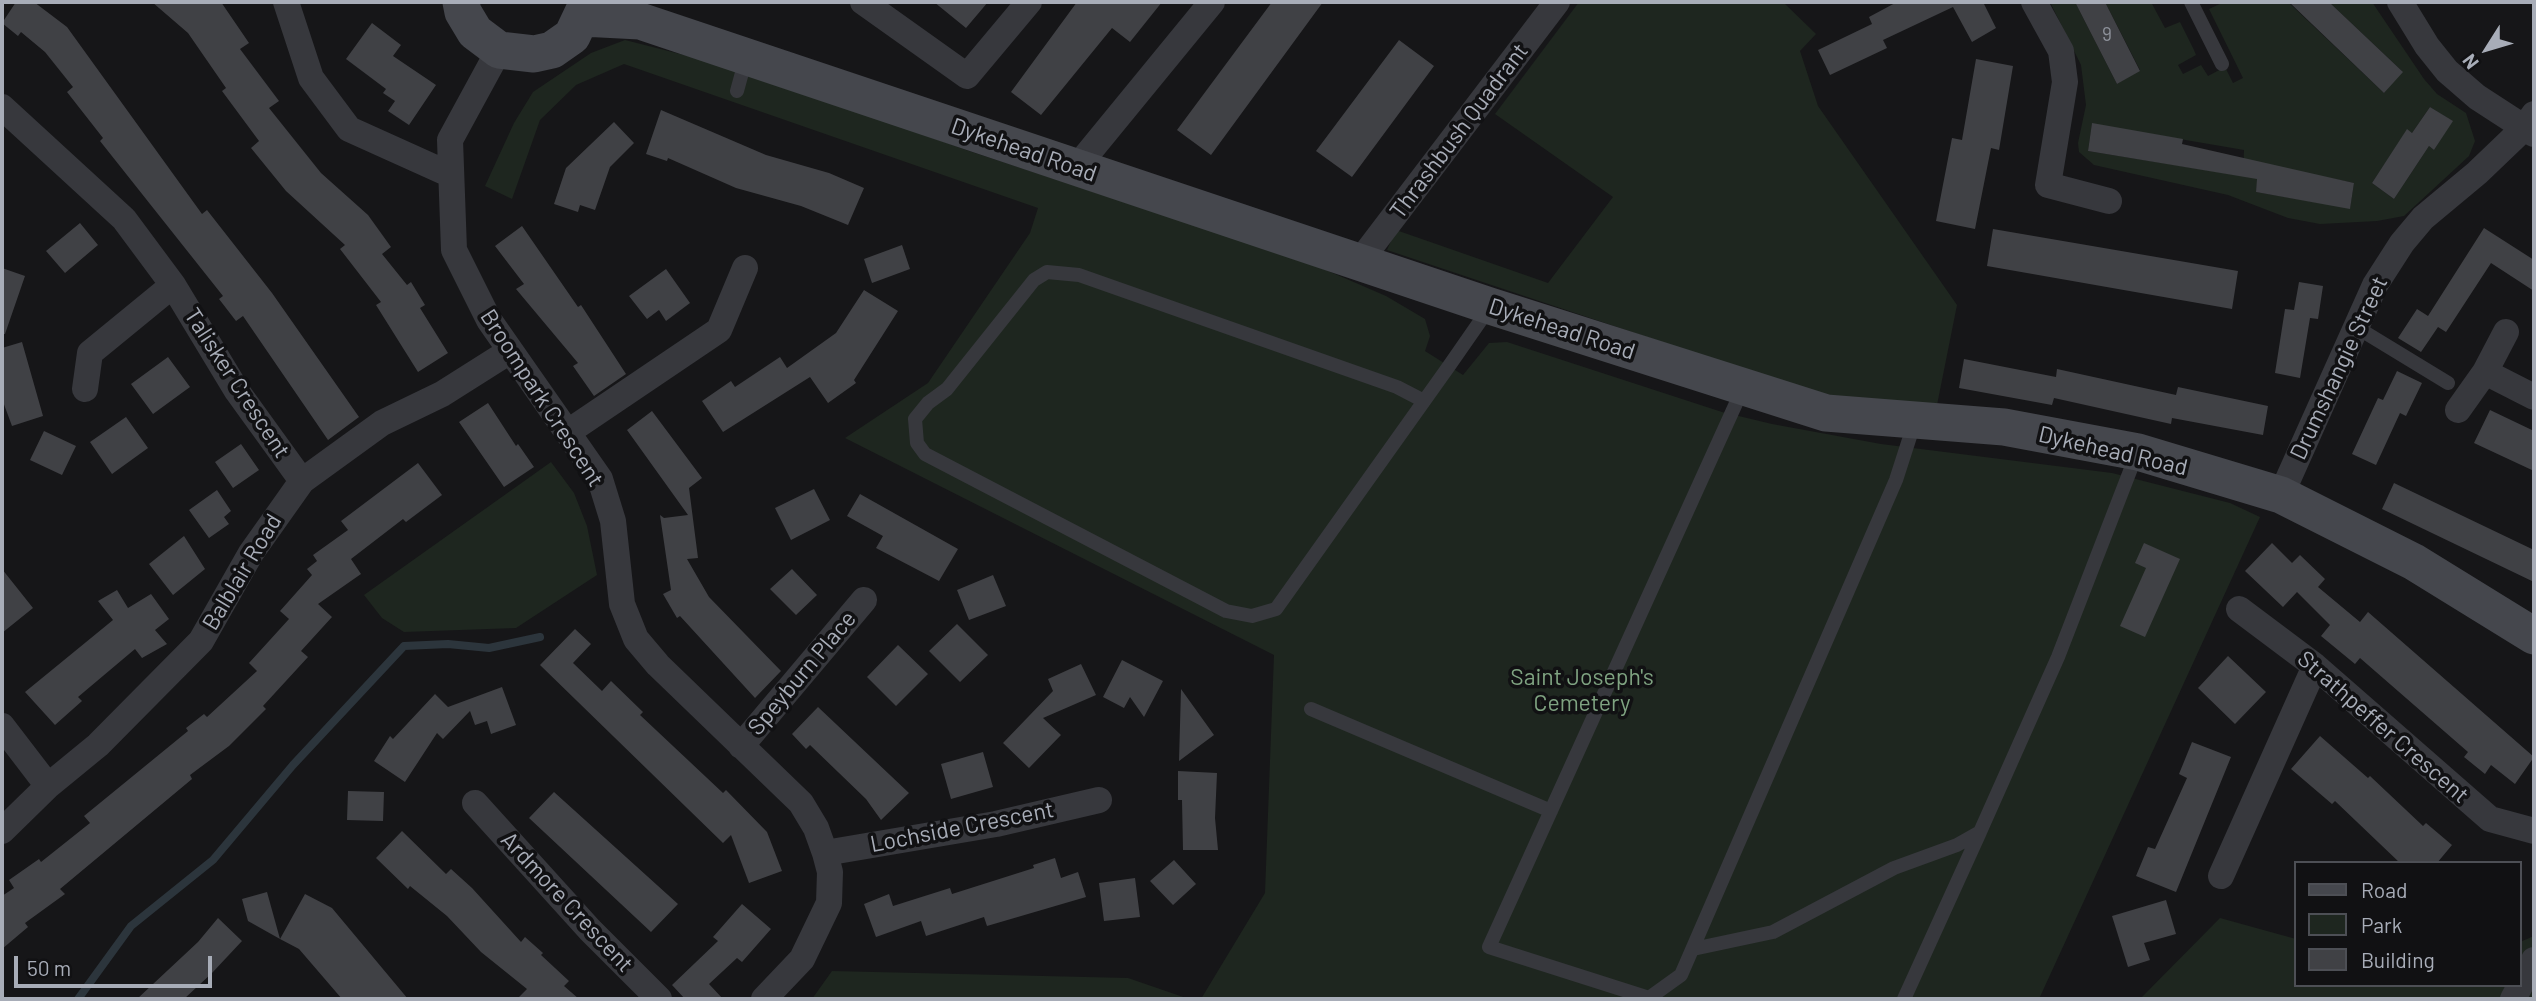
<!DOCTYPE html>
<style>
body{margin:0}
#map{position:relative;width:2536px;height:1001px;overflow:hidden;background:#161618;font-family:Barlow,sans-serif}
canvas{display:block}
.frame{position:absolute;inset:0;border:4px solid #a8adb8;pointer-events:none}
.legend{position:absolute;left:2294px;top:861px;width:228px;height:126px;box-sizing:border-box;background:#111113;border:2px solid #4d4f55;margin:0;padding:9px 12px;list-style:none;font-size:21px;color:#a8adb8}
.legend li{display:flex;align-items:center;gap:14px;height:35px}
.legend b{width:35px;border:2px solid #4d4f55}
.north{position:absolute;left:2452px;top:14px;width:70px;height:70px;-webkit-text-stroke:5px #111113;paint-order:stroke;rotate:233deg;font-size:19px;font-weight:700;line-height:28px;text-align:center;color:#a8adb8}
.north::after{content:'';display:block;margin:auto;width:24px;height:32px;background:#a8adb8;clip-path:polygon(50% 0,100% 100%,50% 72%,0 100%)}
.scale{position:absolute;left:14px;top:956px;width:198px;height:32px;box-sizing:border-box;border:4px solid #a8adb8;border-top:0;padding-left:9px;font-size:21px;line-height:24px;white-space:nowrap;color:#a8adb8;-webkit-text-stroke:5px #111113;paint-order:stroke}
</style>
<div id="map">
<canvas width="2536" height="1001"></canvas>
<div class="frame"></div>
<ul class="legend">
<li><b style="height:9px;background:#45474d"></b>Road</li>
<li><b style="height:19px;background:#1e261f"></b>Park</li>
<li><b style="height:19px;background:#404145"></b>Building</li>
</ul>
<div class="north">N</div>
<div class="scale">50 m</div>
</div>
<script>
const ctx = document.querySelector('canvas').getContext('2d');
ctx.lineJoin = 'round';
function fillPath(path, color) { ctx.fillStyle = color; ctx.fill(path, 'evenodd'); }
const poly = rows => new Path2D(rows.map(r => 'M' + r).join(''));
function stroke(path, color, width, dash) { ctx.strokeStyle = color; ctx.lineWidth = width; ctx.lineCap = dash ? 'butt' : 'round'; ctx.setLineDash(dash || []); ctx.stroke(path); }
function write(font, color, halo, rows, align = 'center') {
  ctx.font = font + ' Barlow,sans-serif'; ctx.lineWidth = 7; ctx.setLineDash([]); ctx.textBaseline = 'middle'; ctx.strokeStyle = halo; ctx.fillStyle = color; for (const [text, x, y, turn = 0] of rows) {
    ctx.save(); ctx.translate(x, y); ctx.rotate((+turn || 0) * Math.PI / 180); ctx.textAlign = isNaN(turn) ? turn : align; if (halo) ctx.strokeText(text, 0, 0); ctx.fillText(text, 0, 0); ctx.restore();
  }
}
const green = poly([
 [1579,2,1783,2,1816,34,1800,51,1818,106,1957,305,1936,410,1820,395,1387,250,1396,230,1548,283,1613,197,1495,114],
 [2050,2,2075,2,2117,84,2140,70,2105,2,2151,2,2165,28,2180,22,2194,50,2196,55,2178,65,2183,74,2201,65,2208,76,2225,67,2233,83,2243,78,2209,9,2224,2,2288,2,2384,93,2402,71,2329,2,2372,2,2424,79,2437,94,2466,113,2475,141,2469,156,2404,216,2377,221,2320,224,2288,218,2228,195,2094,165,2079,152,2078,143,2086,105,2081,65],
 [2430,107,2452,121,2434,150,2429,146,2394,199,2372,183,2407,130,2412,133],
 [2092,124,2244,150,2243,176,2088,151],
 [2260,164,2354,183,2350,208,2256,192],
 [625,40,751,72,966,150,1305,261,1386,296,1425,319,1430,336,1425,351,1463,375,1489,343,1507,342,1722,412,1772,424,1881,444,2112,473,2230,503,2260,517,2039,999,1201,999,1265,893,1274,655,845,438,928,383,1030,233,1038,208,624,64,576,85,540,120,512,199,485,186,514,123,533,92,591,53],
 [551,462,574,493,587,526,597,575,516,628,404,632,382,618,364,595],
 [2220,918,2296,939,2296,985,2520,985,2520,942,2534,936,2534,999,2140,999],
 [832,971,1128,978,1189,999,812,999]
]);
const stream = poly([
 [78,999,131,926,213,860,293,765,404,646,448,644,489,648,540,637]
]);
const building = poly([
 [16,2,34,2,67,27,202,214,207,210,272,293,359,417,328,440,243,316,236,321,219,299,223,296,100,141,103,138,67,92,73,87,45,52,21,32,18,36,2,23],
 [152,2,221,2,249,43,240,49,279,101,269,108,321,173,368,215,391,247,382,254,407,285,411,282,425,305,420,308,448,353,418,372,376,305,381,302,340,249,345,245,286,191,251,148,259,141,222,91,226,88,188,33],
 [934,2,988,2,966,28],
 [1077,2,1162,2,1130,42,1112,28,1041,115,1011,92],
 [1272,2,1323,2,1211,155,1177,130],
 [1897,2,1983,2,1996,28,1972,42,1953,7,1883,40,1887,48,1830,75,1818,50,1872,24,1869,17],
 [2075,2,2105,2,2140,71,2117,84],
 [2289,2,2329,2,2403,72,2384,93],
 [372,23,401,45,393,56,436,85,409,125,388,111,395,101,383,93,386,89,346,59],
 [1399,40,1434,66,1352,177,1316,151],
 [1976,59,2013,66,1999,150,1991,148,1975,229,1936,221,1952,138,1962,140],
 [2430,107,2453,121,2434,150,2429,146,2394,199,2372,183,2407,129,2412,133],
 [661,110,766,155,829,173,864,188,848,225,801,206,736,188,668,158,667,161,646,154],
 [614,122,634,143,610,167,595,210,580,205,578,212,554,204,566,168],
 [2092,123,2183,139,2182,144,2354,183,2350,209,2256,192,2257,179,2088,151],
 [80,223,98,245,65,273,46,251],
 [522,226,578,307,581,305,626,374,594,396,573,366,578,363,516,289,524,284,495,246],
 [2484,228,2534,260,2534,291,2491,263,2446,332,2438,327,2421,352,2398,338,2417,309,2428,316],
 [1993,229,2238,271,2232,309,1987,266],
 [902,245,910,269,872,283,864,259],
 [2,268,25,276,5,334,2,334],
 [666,269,690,303,666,321,659,310,647,319,629,296],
 [2299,282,2323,286,2318,319,2310,318,2300,378,2275,373,2285,309,2294,310],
 [864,290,898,311,854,380,856,383,828,403,810,377,723,432,702,401,731,381,735,387,780,357,787,368,836,333],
 [22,342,43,416,12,426,2,399,2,348],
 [168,357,190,387,153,414,131,384],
 [1964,359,2056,377,2057,369,2176,395,2178,387,2268,406,2263,435,2172,418,2171,424,2054,398,2052,405,1959,388],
 [2397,371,2422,383,2406,416,2400,413,2376,465,2352,454,2378,398,2383,400],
 [488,403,516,446,518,444,534,467,504,487,459,422],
 [2490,410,2534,431,2534,471,2474,443],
 [652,411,702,478,689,488,698,558,687,559,709,597,781,671,755,698,680,616,677,618,663,594,671,590,660,515,664,518,688,515,627,430],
 [126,417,148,448,112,474,90,442],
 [44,431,76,446,62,475,30,460],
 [241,444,259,470,233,488,215,462],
 [418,463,442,495,406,522,403,519,351,559,361,574,318,604,332,617,301,651,308,657,263,706,266,709,229,746,190,775,192,779,60,889,65,894,25,923,28,927,2,949,2,896,14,888,9,880,39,859,41,862,90,823,84,816,188,731,186,728,204,714,207,717,257,671,249,663,289,619,280,611,312,575,307,569,317,561,313,555,348,530,341,521],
 [2394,483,2534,550,2534,582,2382,509],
 [814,489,830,520,791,540,775,508],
 [217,490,231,511,224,517,229,524,209,538,189,510],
 [860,494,958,549,939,581,876,548,883,536,847,516],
 [184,536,205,569,173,595,149,564],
 [2144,543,2180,559,2145,637,2120,626,2146,568,2135,563],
 [2272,543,2292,563,2300,555,2325,579,2318,587,2360,622,2368,612,2534,757,2515,784,2491,765,2485,774,2464,757,2468,752,2360,658,2355,664,2321,636,2330,625,2297,592,2283,607,2245,571],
 [2,569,33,608,2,633],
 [792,569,817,595,796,615,770,589],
 [993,575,1006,606,969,620,957,590],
 [117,590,128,608,151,594,169,619,155,630,167,644,142,658,135,649,78,697,82,701,55,725,25,692,113,620,98,601],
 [957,624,988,655,960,682,929,651],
 [575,629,591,644,573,663,602,691,611,681,643,712,640,715,723,793,726,790,767,832,782,871,749,883,731,835,723,843,540,665],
 [898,645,928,674,896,706,867,677],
 [2228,656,2266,692,2235,724,2198,688],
 [1122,660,1163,681,1144,717,1130,697,1124,708,1103,697],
 [1081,664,1096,695,1043,718,1061,735,1029,768,1003,743,1053,691,1048,679],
 [502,687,516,725,491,734,487,721,475,725,470,711,443,739,437,733,405,782,374,761,390,736,393,739,435,694,448,707],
 [1181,689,1214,735,1179,761],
 [818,707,909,793,881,820,866,799,810,745,806,749,792,734],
 [2320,736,2368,778,2370,776,2423,826,2426,823,2452,845,2437,863,2400,863,2335,801,2332,804,2291,769],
 [2192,742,2231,757,2176,892,2136,876,2148,847,2155,849,2187,778,2179,774],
 [983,752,993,787,951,799,941,764],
 [1178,771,1217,773,1215,818,1218,850,1183,850,1182,800,1178,800],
 [348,791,384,792,383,821,347,820],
 [554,792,678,904,651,932,529,818],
 [402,831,446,874,451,869,472,888,521,942,525,937,543,953,541,955,569,981,564,986,579,999,517,999,527,989,481,952,447,916,410,886,408,889,376,858],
 [1055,858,1061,878,1078,872,1086,897,987,926,984,917,926,936,921,921,876,937,864,904,889,894,893,906,950,888,952,894,1034,868,1033,865],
 [1174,860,1196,884,1173,905,1150,881],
 [1135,878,1140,917,1104,921,1099,883],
 [267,892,280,939,248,921,242,899],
 [305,894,332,908,408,999,342,999,299,949,280,939],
 [2166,900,2176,934,2144,943,2150,960,2128,967,2112,916],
 [742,904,771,929,742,962,737,958,709,984,723,999,685,999,672,985,718,941,713,937],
 [218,918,242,941,212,973,184,999,137,999,198,942]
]);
const lane = poly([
 [2191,2,2222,64],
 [737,91,746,58],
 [2356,327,2448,383],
 [1743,388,1489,947,1649,998,1681,975,1896,480,1915,421],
 [1424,401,1397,387,1079,275,1047,272,1034,280,947,389,928,403,915,419,917,443,925,454,1226,611,1252,616,1276,609,1449,366,1490,307],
 [1311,709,1551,811],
 [1693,949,1773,932,1894,868,1957,845,1980,832,2058,657,2137,453],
 [1904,999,1980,832]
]);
const street = poly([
 [286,2,311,78,349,129,451,175],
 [863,2,967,76,1029,2],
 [2034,2,2061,51,2065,82,2048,185,2109,201],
 [2400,2,2427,46,2447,71,2477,97,2534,134],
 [499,50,450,140,454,250,489,320,600,479,613,521,622,604,636,639,658,665,801,803,816,828,825,853,830,872,829,903,802,959,764,999],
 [2,107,124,219,173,285,237,391,302,481],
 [1076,168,1212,2],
 [1360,261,1557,2],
 [2506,332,2485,372,2534,397],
 [85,389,90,353,173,285],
 [2458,410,2485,372],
 [568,432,719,330,745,268],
 [2281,495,2375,285,2402,243,2423,218,2477,173,2524,128,2534,114],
 [2239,609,2315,666,2490,819,2534,831],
 [2,726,48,786],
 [741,746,864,600],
 [475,803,590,930,659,999],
 [2,831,48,786,98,745,201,641,251,553,302,481,382,423,442,394,510,351],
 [825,853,996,824,1099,800],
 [2221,876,2315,666],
 [2513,999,2534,960]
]);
const secondary = poly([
 [461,2,463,12,475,32,499,50,534,54,552,50,572,36,588,2],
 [582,18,640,21,1490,306,1826,413,2004,427,2138,452,2281,495,2414,562,2534,636]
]);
const numberNames = [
 ["9",2107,35]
];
const streetNames = [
 ["Thrashbush Quadrant",1459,131,-53],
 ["Dykehead Road",1024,150,19],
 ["Dykehead Road",1562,329,18],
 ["Drumshangie Street",2339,368,-65],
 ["Talisker Crescent",237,383,57],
 ["Broompark Crescent",542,398,57],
 ["Dykehead Road",2113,451,13],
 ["Balblair Road",242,572,-59],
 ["Speyburn Place",802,673,-50],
 ["Strathpeffer Crescent",2383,727,41],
 ["Lochside Crescent",962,827,-11],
 ["Ardmore Crescent",567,902,47]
];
const parkNames = [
 ["Saint Joseph's",1582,677],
 ["Cemetery",1582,703]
];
fillPath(green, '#1e261f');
stroke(stream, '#2c353c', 8);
fillPath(building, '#404145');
stroke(lane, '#37383d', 14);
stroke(street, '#37383d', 26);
stroke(secondary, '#45474d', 37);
write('19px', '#8e929b', null, numberNames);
write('23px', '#a8adb8', '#111113', streetNames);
write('23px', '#7fa381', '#111113', parkNames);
</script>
